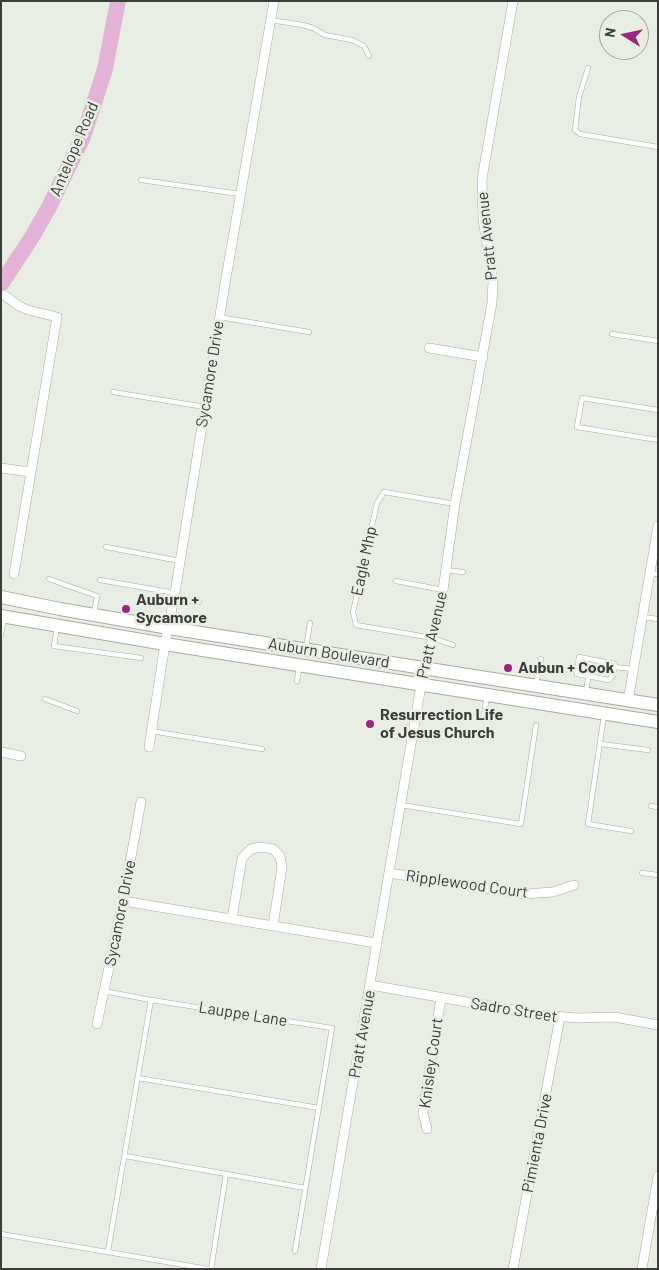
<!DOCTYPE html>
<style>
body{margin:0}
#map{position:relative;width:659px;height:1270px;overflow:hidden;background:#e9eee5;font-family:Barlow,sans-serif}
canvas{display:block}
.frame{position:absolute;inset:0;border:2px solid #3b3d39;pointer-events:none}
.north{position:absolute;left:599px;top:10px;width:50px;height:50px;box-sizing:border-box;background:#e9eee5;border:1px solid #a3a7a0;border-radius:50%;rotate:280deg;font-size:14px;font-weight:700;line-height:20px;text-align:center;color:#3b3d39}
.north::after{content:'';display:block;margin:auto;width:18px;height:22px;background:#9a2682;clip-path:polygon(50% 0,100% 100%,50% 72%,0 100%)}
</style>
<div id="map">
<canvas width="659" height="1270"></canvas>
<div class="frame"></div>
<div class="north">N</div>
</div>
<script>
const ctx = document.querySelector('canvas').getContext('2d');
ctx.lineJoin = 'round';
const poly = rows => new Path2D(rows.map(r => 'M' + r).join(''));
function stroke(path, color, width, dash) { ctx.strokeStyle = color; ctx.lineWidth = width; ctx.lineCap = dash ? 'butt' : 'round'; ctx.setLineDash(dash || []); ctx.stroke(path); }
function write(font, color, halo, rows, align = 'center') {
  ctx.font = font + ' Barlow,sans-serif'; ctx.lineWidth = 5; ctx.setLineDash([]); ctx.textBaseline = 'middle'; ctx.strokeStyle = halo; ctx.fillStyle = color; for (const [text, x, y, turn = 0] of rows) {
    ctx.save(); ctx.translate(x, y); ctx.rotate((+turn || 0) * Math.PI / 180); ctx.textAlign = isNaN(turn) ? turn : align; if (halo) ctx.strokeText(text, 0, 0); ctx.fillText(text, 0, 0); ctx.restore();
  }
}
const lane = poly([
 [270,20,303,25,313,28,325,35,352,40,364,46,369,56],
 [588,68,579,97,575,130,580,134,658,147],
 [141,180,240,194],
 [219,317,309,332],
 [612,334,658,341],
 [113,392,205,407],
 [658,410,582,398,577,427,658,440],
 [106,547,180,561],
 [445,570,463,572],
 [650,573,658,574],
 [49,579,97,596,94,614],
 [100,580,175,593],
 [396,581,443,590],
 [175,598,199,602],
 [642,617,658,619],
 [57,626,54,646,141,658],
 [1,634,4,618],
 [453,645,433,638,356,625,353,612,377,503,384,492,455,504],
 [306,648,310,623],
 [579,657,615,664,613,675,609,680,577,674,579,657],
 [615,667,633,669],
 [297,681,299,668],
 [536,685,541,659],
 [586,691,589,673],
 [45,699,77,711],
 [484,715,487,696],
 [604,715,588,824,631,831],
 [151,731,262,749],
 [381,733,411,738],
 [601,744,648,750],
 [401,805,521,824,536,725],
 [651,806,658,807],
 [642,873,658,875],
 [104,991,151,1000,332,1028,295,1251],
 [138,1078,319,1108],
 [125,1156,305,1188],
 [1,1234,208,1269],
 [108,1251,151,1000],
 [211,1269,226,1174]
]);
const street = poly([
 [1,293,19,306,28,310,57,317,14,574],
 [429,348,483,357],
 [1,468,30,472],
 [628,701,658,526],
 [149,747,165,644,175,593,225,284,274,1],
 [1,752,21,756],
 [389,873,524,894,553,892,574,885],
 [123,901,376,943],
 [232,919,242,858,251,849,260,847,273,849,280,856,282,867,273,926],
 [370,985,541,1015,578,1018,614,1017,658,1025],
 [97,1024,123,901,141,802],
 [427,1129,423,1113,424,1105,441,998],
 [321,1269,424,668,433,638,443,590,455,504,492,303,493,281,483,220,482,179,513,1],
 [513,1269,560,1017],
 [642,1269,658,1176]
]);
const secondary = poly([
 [1,597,60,609,169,628,658,705],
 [1,616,165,644,658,722]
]);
const primary = poly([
 [1,284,32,237,49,207,83,137,105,69,118,1]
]);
const markers = [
 [126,609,5,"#9a2682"],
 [508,668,5,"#9a2682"],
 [370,724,5,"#9a2682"]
];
const streetNames = [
 ["Antelope Road",74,149,-67],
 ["Pratt Avenue",487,236,-96],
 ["Sycamore Drive",210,374,-81],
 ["Eagle Mhp",364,561,-78],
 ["Pratt Avenue",432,635,-77],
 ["Auburn Boulevard",329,653,9],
 ["Ripplewood Court",467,884,8],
 ["Sycamore Drive",120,913,-79],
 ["Sadro Street",514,1010,9],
 ["Lauppe Lane",243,1014,9],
 ["Pratt Avenue",362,1034,-80],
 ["Knisley Court",431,1063,-82],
 ["Pimienta Drive",537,1143,-79]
];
const poiNames = [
 ["Auburn +",136,600],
 ["Sycamore",136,618],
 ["Aubun + Cook",518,668],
 ["Resurrection Life",380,715],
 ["of Jesus Church",380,733]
];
stroke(lane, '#a6aba2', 5.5);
stroke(street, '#a6aba2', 10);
stroke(secondary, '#a6aba2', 14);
stroke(primary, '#cccdcc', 16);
stroke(lane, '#fff', 4.5);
stroke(street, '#fff', 9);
stroke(secondary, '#fff', 12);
stroke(primary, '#e3b2d6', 15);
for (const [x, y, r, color] of markers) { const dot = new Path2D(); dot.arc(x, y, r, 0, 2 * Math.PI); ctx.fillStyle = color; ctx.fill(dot); stroke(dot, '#e9eee5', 2); }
write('16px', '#3b3d39', '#e9eee5', streetNames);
write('bold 16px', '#3b3d39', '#e9eee5', poiNames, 'left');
</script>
